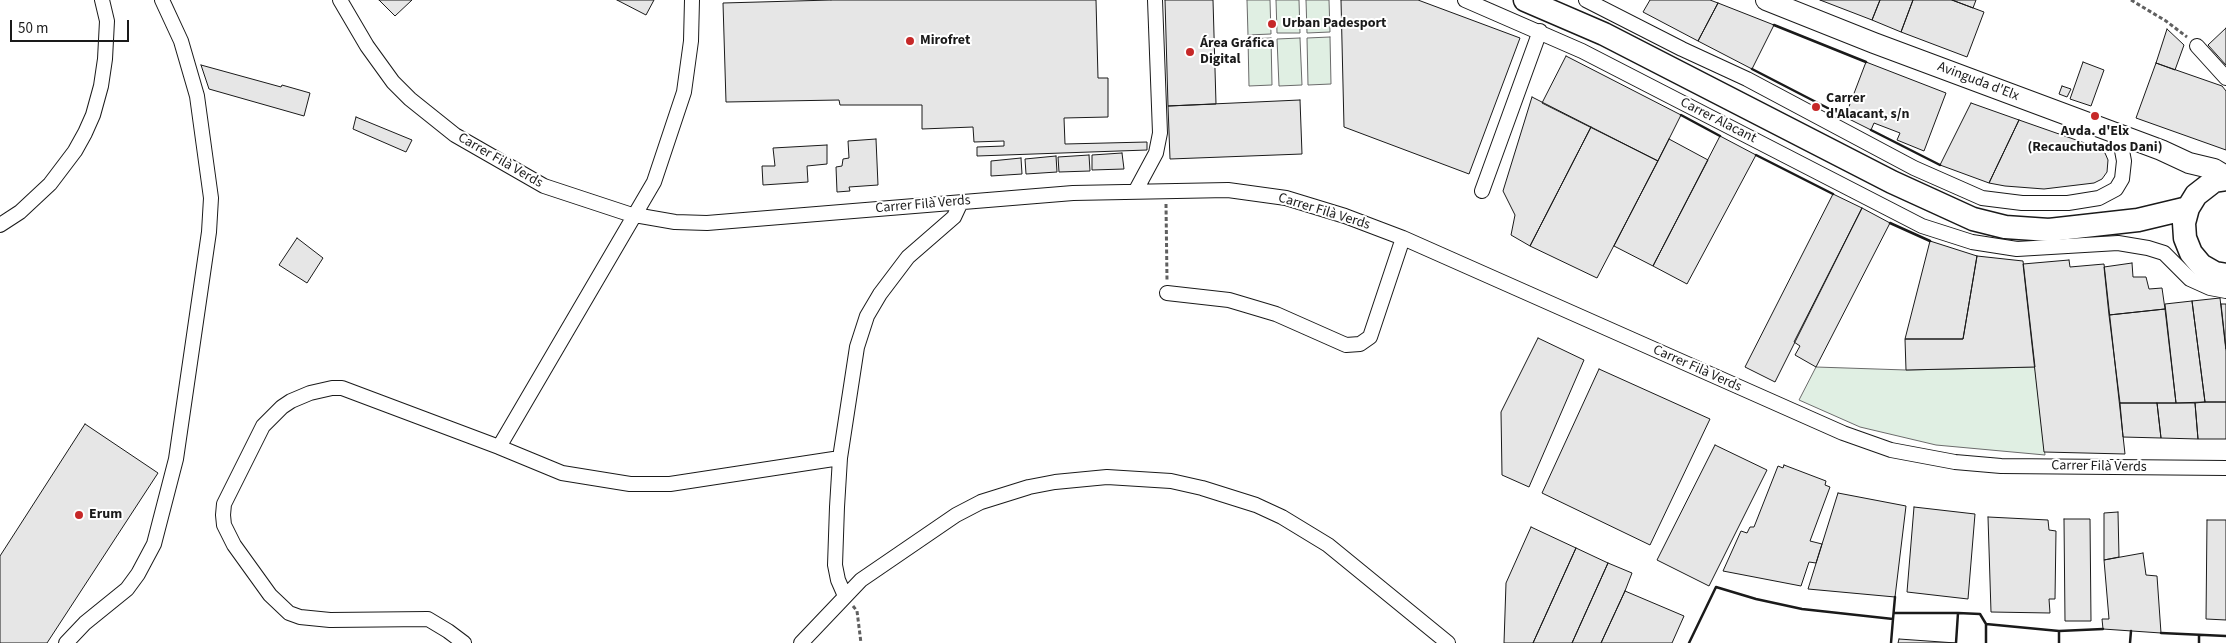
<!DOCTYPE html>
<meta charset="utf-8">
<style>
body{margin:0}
#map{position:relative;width:2226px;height:643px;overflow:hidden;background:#fff;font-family:"Source Sans 3",sans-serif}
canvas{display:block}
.scale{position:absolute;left:10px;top:20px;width:119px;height:22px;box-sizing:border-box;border:2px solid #1a1a1a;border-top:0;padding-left:6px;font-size:15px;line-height:18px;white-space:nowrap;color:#1a1a1a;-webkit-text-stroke:4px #fff;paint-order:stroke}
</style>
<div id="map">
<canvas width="2226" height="643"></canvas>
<div class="scale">50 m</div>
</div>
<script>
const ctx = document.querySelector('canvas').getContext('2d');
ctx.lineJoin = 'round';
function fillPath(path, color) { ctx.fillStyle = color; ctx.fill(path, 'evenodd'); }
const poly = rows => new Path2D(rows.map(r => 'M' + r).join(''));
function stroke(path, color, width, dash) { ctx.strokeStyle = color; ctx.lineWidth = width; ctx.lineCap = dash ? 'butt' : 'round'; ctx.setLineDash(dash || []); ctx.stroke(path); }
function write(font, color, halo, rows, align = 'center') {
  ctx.font = font + ' "Source Sans 3",sans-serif'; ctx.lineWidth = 4; ctx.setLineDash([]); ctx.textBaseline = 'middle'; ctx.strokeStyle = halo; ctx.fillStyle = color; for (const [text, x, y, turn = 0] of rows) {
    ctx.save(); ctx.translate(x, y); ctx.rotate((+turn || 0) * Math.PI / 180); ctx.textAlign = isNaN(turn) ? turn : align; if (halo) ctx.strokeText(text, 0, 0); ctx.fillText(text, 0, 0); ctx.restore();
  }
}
const green = poly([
 [1247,0,1270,0,1271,34,1248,35,1247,0],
 [1276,0,1299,0,1300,33,1277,33,1276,0],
 [1306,0,1329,0,1330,32,1307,33,1306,0],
 [1330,37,1331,84,1308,85,1307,38,1330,37],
 [1271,38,1272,85,1249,86,1248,39,1271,38],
 [1300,38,1302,85,1279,86,1277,39,1300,38],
 [1816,367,1906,370,2035,367,2045,455,1936,445,1860,427,1799,400,1816,367]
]);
const building = poly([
 [379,0,412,0,395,16,379,0],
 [617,0,654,0,646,15,617,0],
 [831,0,1096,0,1098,78,1108,78,1108,117,1064,118,1065,144,1147,142,1147,150,977,156,977,147,1004,146,1004,141,974,142,973,127,922,129,922,105,840,105,839,100,726,102,723,3,831,0],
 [1165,0,1213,0,1216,104,1168,106,1165,0],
 [1341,0,1418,0,1520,38,1469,174,1344,127,1341,0],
 [1650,0,1710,0,1718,3,1698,41,1643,12,1650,0],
 [1820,0,1880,0,1872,20,1820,0],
 [1880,0,1913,0,1901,32,1872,20,1880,0],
 [1913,0,1952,0,1984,12,1967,57,1901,32,1913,0],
 [1952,0,1976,0,1973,8,1952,0],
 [1718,3,1774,25,1752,69,1698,41,1718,3],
 [2226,28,2226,65,2208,45,2226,28],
 [2167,29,2184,45,2175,70,2156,63,2167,29],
 [1566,56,1681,115,1658,161,1542,103,1566,56],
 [1866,62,1946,93,1924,151,1897,140,1900,133,1874,123,1871,130,1845,117,1866,62],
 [2083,62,2104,70,2091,106,2070,99,2083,62],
 [2156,63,2222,86,2226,91,2226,150,2136,118,2156,63],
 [201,65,281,87,282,85,310,93,304,116,209,89,201,65],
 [2062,86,2071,89,2067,97,2059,94,2062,86],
 [1532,97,1591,127,1530,246,1511,235,1515,215,1503,191,1532,97],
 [1300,100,1302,154,1170,159,1168,106,1300,100],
 [1971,103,2019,120,1989,183,1940,165,1971,103],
 [356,117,412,140,406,152,353,129,356,117],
 [2019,120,2099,148,2105,153,2108,160,2107,172,2102,179,2094,183,2044,189,2005,186,1989,183,2019,120],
 [1591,127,1658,161,1597,278,1530,246,1591,127],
 [1720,136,1756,155,1687,284,1653,266,1720,136],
 [876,139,878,185,849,187,850,191,837,192,836,167,842,166,843,159,849,158,848,141,876,139],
 [1669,139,1708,160,1653,266,1614,246,1669,139],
 [827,145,827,164,807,166,808,182,763,185,762,166,775,166,773,148,827,145],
 [1122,153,1124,169,1092,170,1092,155,1122,153],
 [1089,155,1090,171,1059,172,1058,157,1089,155],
 [1056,156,1057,172,1026,174,1025,159,1056,156],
 [1021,158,1022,174,991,176,991,161,1021,158],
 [1833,194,1862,208,1775,382,1745,367,1833,194],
 [1862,208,1890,223,1816,367,1795,355,1800,346,1794,342,1862,208],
 [297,238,323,258,307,283,279,265,297,238],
 [1930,241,1977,256,1963,339,1905,339,1930,241],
 [1977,256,2023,261,2035,367,1906,370,1905,339,1963,339,1977,256],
 [2069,260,2070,267,2104,264,2125,454,2044,452,2023,264,2069,260],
 [2132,263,2133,277,2146,277,2149,289,2162,288,2165,309,2109,315,2104,267,2132,263],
 [2220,298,2226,351,2226,402,2205,402,2192,301,2220,298],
 [2192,301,2205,402,2176,403,2165,304,2192,301],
 [2221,304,2226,304,2226,349,2221,304],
 [2165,309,2176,403,2120,403,2109,315,2165,309],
 [1538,338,1584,360,1529,487,1502,475,1501,412,1538,338],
 [1599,369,1710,419,1650,545,1542,493,1599,369],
 [2205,402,2226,402,2226,439,2198,439,2195,403,2205,402],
 [2120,403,2157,403,2161,438,2123,437,2120,403],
 [2157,403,2195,403,2198,439,2161,438,2157,403],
 [85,424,158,473,47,643,0,643,0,556,85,424],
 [1715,445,1767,470,1709,586,1657,560,1715,445],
 [1784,465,1826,481,1825,485,1830,487,1810,541,1822,544,1816,563,1809,562,1801,586,1723,571,1741,531,1747,533,1750,527,1754,527,1778,466,1783,468,1784,465],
 [1838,493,1906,506,1895,597,1808,589,1838,493],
 [1914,507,1975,514,1968,599,1907,592,1914,507],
 [2118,512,2119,557,2104,560,2104,513,2118,512],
 [1988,517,2048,520,2049,530,2056,531,2055,599,2049,599,2050,613,1991,612,1988,517],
 [2064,519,2090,519,2091,621,2065,621,2064,519],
 [2207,520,2226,520,2226,620,2206,619,2207,520],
 [1531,527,1576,548,1533,643,1504,643,1506,583,1531,527],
 [1576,548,1608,563,1572,643,1533,643,1576,548],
 [2143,553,2146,575,2157,576,2161,633,2103,629,2102,619,2109,619,2104,560,2143,553],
 [1608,563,1632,573,1625,591,1601,643,1572,643,1608,563],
 [1625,591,1684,616,1672,643,1601,643,1625,591],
 [1899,639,1956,643,1898,643,1899,639]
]);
const path = poly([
 [2131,0,2166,21,2187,37],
 [1166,204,1167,280],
 [853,606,857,611,861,643]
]);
const street = poly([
 [340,0,367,46,393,82,410,99,455,135,544,186,629,214,675,222,707,223,1073,193,1228,190,1286,198,1345,216,1403,238,1843,433,1891,450,1955,462,2001,466,2226,468],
 [1465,0,1582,51,1922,226,1972,242,2017,249,2118,243,2148,248,2164,253,2190,279,2210,288,2226,291],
 [1586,0,1682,49,1747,79,1914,168,1982,198,2022,203,2068,203,2099,198,2116,189,2122,179,2124,161,2119,135],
 [2197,46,2226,78],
 [1482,191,1540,31],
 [1135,192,1156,153,1160,133,1155,0],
 [0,225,20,212,50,184,75,151,85,133,93,115,101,86,105,59,107,21,102,0],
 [1167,293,1229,300,1276,314,1346,345,1360,344,1370,337,1403,238],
 [499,447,654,182,684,92,691,41,692,0],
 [845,596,838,580,835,565,837,507,840,458,857,347,867,316,880,294,908,257,954,217,961,202],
 [66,643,85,623,127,589,138,574,154,544,176,459,209,232,211,198,197,96,181,41,162,0],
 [464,643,448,631,428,619,330,620,300,617,289,613,270,595,234,545,224,525,223,515,224,504,263,426,282,407,291,401,310,393,332,388,342,388,499,447,562,473,630,484,670,484,840,458],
 [801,643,861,580,956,515,981,502,1029,487,1055,482,1107,477,1171,481,1202,488,1256,505,1282,517,1328,545,1448,643]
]);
const secondary = poly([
 [1766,0,1874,43,2161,150,2189,163,2214,169,2226,176]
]);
const primary = poly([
 [1525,0,1604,34,1892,182,1973,219,2005,227,2049,230,2138,220,2188,208],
 [2226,179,2214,181,2196,195,2188,208,2184,223,2185,238,2191,253,2201,265,2215,273,2226,275]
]);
const wall = poly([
 [1774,25,1866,62],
 [1752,69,1845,117],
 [1681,115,1720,136],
 [1871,130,1940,165],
 [1756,155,1833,194],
 [1890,223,1930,241],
 [1894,613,1958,613,1956,643],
 [1958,613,1980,614,1986,624,1986,643],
 [1986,624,2059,631,2059,643],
 [2059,631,2103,629],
 [2161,633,2226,636],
 [1689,643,1716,587,1756,599,1802,609,1893,619,1895,597],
 [1891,643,1893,619],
 [2130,643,2131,631],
 [2199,643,2199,635]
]);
const markers = [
 [1272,24,5,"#c62828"],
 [910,41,5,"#c62828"],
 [1190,52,5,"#c62828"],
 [1816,107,5,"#c62828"],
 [2095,116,5,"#c62828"],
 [79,515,5,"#c62828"]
];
const poiNames = [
 ["Urban Padesport",1282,24],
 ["Mirofret",920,41],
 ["Área Gráfica",1200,44],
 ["Digital",1200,60],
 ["Carrer",1826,99],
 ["d'Alacant, s/n",1826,115],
 ["Avda. d'Elx",2095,132,"center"],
 ["(Recauchutados Dani)",2095,148,"center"],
 ["Erum",89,515]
];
const streetNames = [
 ["Avinguda d'Elx",1978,82,21],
 ["Carrer Alacant",1718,121,27],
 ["Carrer Filà Verds",500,161,30],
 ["Carrer Filà Verds",923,205,-5],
 ["Carrer Filà Verds",1324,212,17],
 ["Carrer Filà Verds",1697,369,24],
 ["Carrer Filà Verds",2099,467,1]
];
fillPath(green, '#e0efe3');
stroke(green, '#6a6a6a', 1);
fillPath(building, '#e6e6e6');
stroke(building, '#1a1a1a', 1);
stroke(street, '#1a1a1a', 16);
stroke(secondary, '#1a1a1a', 22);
stroke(primary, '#1a1a1a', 25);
stroke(path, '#5f5f5f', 3, [4, 2.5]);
stroke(street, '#fff', 14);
stroke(secondary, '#fff', 20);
stroke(primary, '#fff', 22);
stroke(wall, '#1a1a1a', 2.5);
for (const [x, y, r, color] of markers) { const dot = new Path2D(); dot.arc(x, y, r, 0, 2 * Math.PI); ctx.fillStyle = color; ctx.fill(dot); stroke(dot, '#fff', 2); }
write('bold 14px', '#1a1a1a', '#fff', poiNames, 'left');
write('14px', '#1a1a1a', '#fff', streetNames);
</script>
